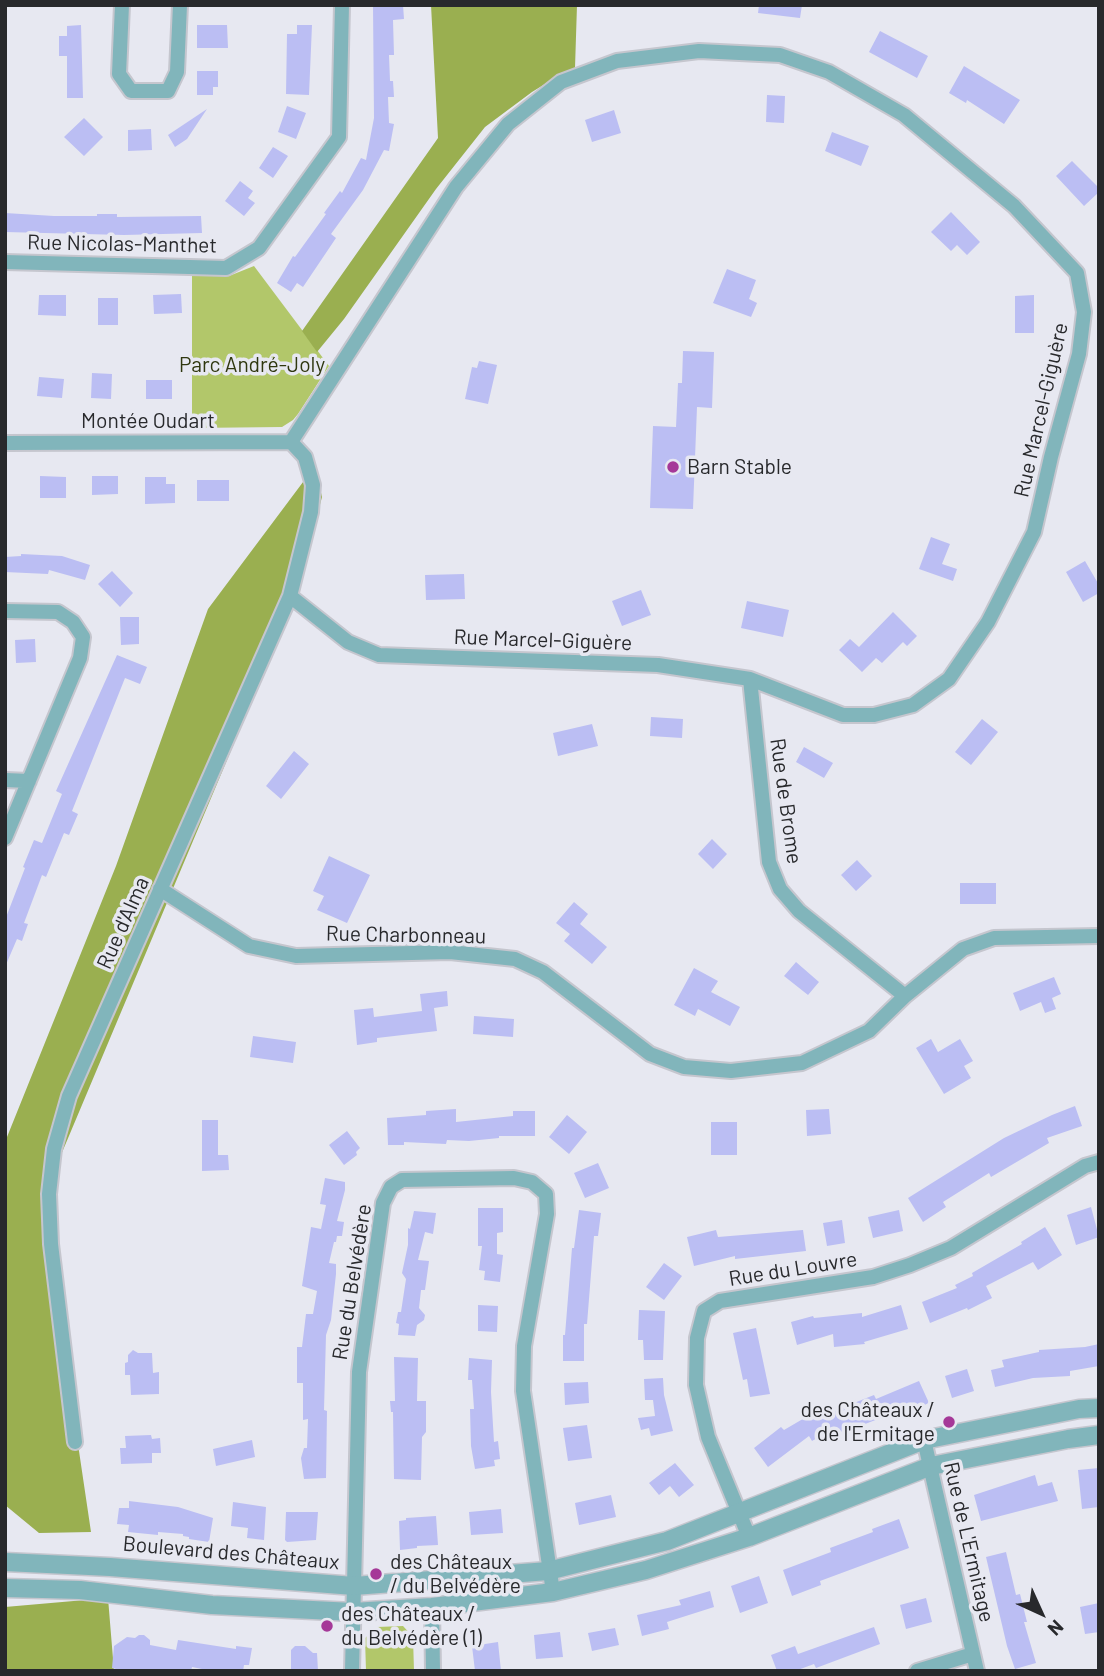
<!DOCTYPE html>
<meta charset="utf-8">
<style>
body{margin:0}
#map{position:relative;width:1104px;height:1676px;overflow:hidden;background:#e7e8f1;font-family:Barlow,sans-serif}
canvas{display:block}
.frame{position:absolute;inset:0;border:7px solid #28292c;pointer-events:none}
.north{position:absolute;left:1006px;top:1578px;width:70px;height:70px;-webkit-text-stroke:5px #e7e8f1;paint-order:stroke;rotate:135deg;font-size:19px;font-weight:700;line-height:28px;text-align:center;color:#28292c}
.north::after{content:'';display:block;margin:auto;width:24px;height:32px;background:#28292c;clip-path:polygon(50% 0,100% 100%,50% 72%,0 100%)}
</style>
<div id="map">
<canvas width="1104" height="1676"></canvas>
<div class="frame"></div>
<div class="north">N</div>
</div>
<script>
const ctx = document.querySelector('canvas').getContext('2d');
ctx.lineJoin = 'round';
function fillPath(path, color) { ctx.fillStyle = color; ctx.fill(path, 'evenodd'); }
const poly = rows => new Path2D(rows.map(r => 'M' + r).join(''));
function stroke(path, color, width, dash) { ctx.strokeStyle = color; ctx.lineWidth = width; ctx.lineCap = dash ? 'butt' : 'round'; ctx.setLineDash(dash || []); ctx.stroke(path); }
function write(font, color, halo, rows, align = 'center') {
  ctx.font = font + ' Barlow,sans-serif'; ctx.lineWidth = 7; ctx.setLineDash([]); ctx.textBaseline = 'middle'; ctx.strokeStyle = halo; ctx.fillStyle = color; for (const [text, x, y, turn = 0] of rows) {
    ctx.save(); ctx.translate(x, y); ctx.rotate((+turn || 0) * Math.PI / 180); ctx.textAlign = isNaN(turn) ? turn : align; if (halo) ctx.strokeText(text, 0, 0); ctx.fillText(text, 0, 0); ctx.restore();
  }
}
const green = poly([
 [254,266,329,366,298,414,293,420,282,427,192,428,192,275,229,276],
 [403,1626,413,1637,414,1671,366,1671,365,1638,377,1627]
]);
const forest = poly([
 [431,5,577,5,575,68,558,76,532,92,485,127,436,189,344,319,317,352,302,331,438,138],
 [315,466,322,497,296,596,50,1181,48,1242,91,1532,39,1533,5,1505,5,1142,116,866,208,609],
 [108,1598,114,1671,5,1671,5,1607]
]);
const building = poly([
 [373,5,403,5,404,19,393,20,394,55,389,55,390,81,393,81,394,97,388,97,389,123,394,124,389,151,384,150,363,190,331,234,336,238,303,287,297,283,291,292,277,283,293,256,295,257,326,214,324,213,340,191,342,193,361,158,366,160,374,118],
 [759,5,802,5,800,18,758,13],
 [81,25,83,98,67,98,67,56,59,56,59,36,67,36,67,26],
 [197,25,227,25,228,48,197,48],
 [297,25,312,25,309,95,286,94,287,34,297,34],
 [880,31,928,56,917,78,869,52],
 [964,66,1020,100,1004,124,967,100,966,103,949,93],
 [197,71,218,71,218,87,213,87,213,95,197,95],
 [767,95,785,96,784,123,766,122],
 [287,106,306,113,296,139,278,132],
 [207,109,187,139,175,147,168,135],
 [614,110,621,133,592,142,585,120],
 [84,118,103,137,84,156,64,137],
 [151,129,152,150,128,151,128,130],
 [832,132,869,146,861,166,825,151],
 [273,147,288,156,273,178,259,168],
 [1072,161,1099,188,1099,192,1084,206,1056,176],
 [240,181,253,191,248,198,255,203,244,216,225,201],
 [951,212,980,242,967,255,957,245,951,251,931,232],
 [5,213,54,216,97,216,97,214,117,214,117,217,201,216,202,233,124,235,5,232],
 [727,269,756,280,749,299,757,303,751,317,713,303],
 [181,294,182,313,154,314,153,295],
 [39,295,66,295,66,316,38,315],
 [1034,295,1034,333,1015,333,1015,296],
 [98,298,118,298,118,325,98,325],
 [683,351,714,352,712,408,697,407,693,509,650,508,653,426,676,427,678,383,682,383],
 [479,361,497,365,488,404,465,399,472,367,477,368],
 [92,373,112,374,111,399,91,398],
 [39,377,64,379,62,398,37,396],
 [146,380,172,380,172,399,146,399],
 [40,476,66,477,66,498,40,498],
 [92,476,118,476,118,494,92,495],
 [145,477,166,477,166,484,175,484,175,503,145,504],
 [197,480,229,480,229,501,197,501],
 [931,537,950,544,942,564,957,569,953,581,919,569],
 [21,554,62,556,90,565,85,580,49,570,48,574,5,572,5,557,21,556],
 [1085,561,1099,585,1099,593,1083,602,1066,572],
 [112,571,133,593,120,607,98,584],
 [464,574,465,599,426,600,425,575],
 [641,590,651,615,622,626,612,601],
 [747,601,789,610,783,637,741,628],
 [893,612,917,636,907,646,903,642,882,663,876,658,862,672,839,650,850,639,859,647],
 [120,617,139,617,139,644,121,645],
 [35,639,36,662,16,663,15,640],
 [117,655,147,667,140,684,125,678,72,811,78,814,69,835,64,833,46,877,42,875,24,923,28,924,22,941,17,939,5,967,5,920,25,868,23,867,34,840,42,843,62,794,56,791],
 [651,717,683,719,682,738,650,736],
 [982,719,998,732,971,765,955,752],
 [592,724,598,746,558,756,553,733],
 [804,747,833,763,824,778,796,762],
 [294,751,309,764,281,799,266,786],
 [712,839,727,854,713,869,698,854],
 [329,856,370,875,347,923,317,910,324,896,313,891],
 [857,860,872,876,856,891,841,875],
 [960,883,996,883,996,904,960,904],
 [574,902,588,914,580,924,607,947,592,964,564,941,570,934,556,923],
 [796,962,819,982,808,995,784,976],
 [694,968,718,981,711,992,740,1007,730,1026,698,1009,695,1016,674,1005],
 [1054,977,1061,994,1052,998,1056,1009,1045,1013,1041,1002,1020,1011,1013,993],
 [447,991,448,1006,434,1008,437,1031,377,1038,377,1042,357,1045,354,1010,373,1008,374,1017,422,1011,420,994],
 [474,1016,514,1019,513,1037,473,1034],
 [253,1036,296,1042,293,1063,250,1057],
 [931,1039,938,1052,960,1039,973,1061,964,1066,971,1078,944,1094,916,1048],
 [1075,1106,1082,1126,1047,1138,1049,1143,991,1177,989,1173,943,1202,946,1207,923,1222,908,1198,1004,1138,1052,1115],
 [456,1109,456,1122,513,1116,513,1111,535,1111,535,1136,499,1136,499,1138,469,1141,447,1140,446,1144,404,1142,404,1145,388,1145,387,1118,426,1115,426,1111],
 [829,1109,831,1134,807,1136,806,1110],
 [567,1115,587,1132,569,1154,549,1137],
 [202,1120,218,1120,218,1155,228,1155,229,1170,202,1171],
 [711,1122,737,1122,737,1155,711,1155],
 [347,1131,360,1148,356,1152,357,1155,344,1165,329,1145],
 [598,1163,609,1188,585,1198,574,1173],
 [325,1178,345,1182,345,1190,337,1221,344,1222,342,1236,337,1236,336,1242,334,1242,329,1263,336,1264,336,1274,331,1320,326,1335,324,1410,327,1411,326,1478,304,1479,301,1458,304,1448,307,1448,308,1419,303,1420,303,1383,297,1383,297,1347,302,1347,306,1314,313,1314,317,1291,302,1286,311,1227,321,1229,326,1205,320,1204],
 [1091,1207,1099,1237,1076,1245,1067,1215],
 [478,1208,503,1208,503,1232,497,1233,497,1254,503,1255,500,1282,484,1280,485,1271,479,1270,482,1246,478,1246],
 [579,1210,601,1213,598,1236,594,1236,587,1324,584,1324,584,1361,563,1361,563,1335,565,1335,572,1248,574,1248],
 [899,1210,903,1231,873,1238,868,1217],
 [414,1211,436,1213,433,1234,425,1232,418,1260,429,1261,425,1290,421,1290,419,1308,425,1315,424,1320,417,1325,415,1336,398,1335,399,1324,396,1323,398,1312,401,1312,406,1279,402,1273,408,1245,408,1228,410,1229],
 [842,1220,845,1243,827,1246,823,1223],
 [1045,1227,1062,1255,1038,1270,1033,1262,986,1286,992,1298,968,1310,967,1308,930,1323,922,1302,957,1288,955,1285,973,1276,972,1273,1022,1244,1021,1242],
 [716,1230,718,1237,803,1230,806,1251,735,1259,735,1256,694,1266,687,1237],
 [664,1263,682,1276,664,1300,646,1287],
 [478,1305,498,1306,497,1332,478,1331],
 [901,1305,908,1329,864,1342,865,1344,834,1347,833,1334,797,1345,791,1322,813,1316,814,1318,862,1313,862,1317],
 [639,1310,665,1311,663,1360,644,1360,643,1340,638,1340],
 [756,1328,770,1394,750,1397,747,1379,743,1380,733,1333],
 [1099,1344,1099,1366,1070,1371,1070,1376,1033,1378,995,1387,991,1370,1004,1367,1002,1360,1039,1352,1039,1350,1085,1347],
 [133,1350,138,1353,152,1353,153,1373,159,1372,159,1394,131,1395,130,1375,125,1375,125,1363,128,1362,128,1355],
 [394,1357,418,1358,417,1401,426,1401,426,1432,422,1437,421,1480,394,1479,393,1412,391,1412,390,1401,395,1401],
 [469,1358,492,1360,491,1392,494,1442,498,1441,500,1459,494,1460,495,1466,475,1469,471,1446,470,1409,474,1409,472,1380,468,1380],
 [967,1369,974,1391,952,1398,945,1376],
 [663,1378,664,1395,673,1431,651,1436,649,1428,641,1430,638,1418,655,1416,653,1400,645,1400,644,1379],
 [919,1381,929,1403,901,1415,899,1411,852,1429,851,1426,827,1440,824,1434,812,1441,809,1436,768,1467,754,1448,781,1427,784,1430,825,1406,829,1413,874,1395,876,1399],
 [588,1382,589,1403,565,1405,564,1383],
 [587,1425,592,1458,568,1461,563,1428],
 [151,1435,152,1439,160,1438,161,1453,152,1453,152,1463,121,1464,120,1448,126,1448,125,1436],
 [252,1440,255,1457,216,1466,213,1449],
 [675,1463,694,1485,679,1497,670,1486,659,1495,649,1483],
 [1099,1468,1099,1507,1082,1509,1078,1470],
 [1035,1475,1038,1486,1052,1482,1058,1501,981,1521,974,1495],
 [611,1495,616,1517,579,1525,575,1503],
 [129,1501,178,1507,213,1518,209,1542,189,1539,189,1537,183,1536,183,1534,158,1532,158,1535,128,1532,129,1525,117,1524,119,1508,129,1508],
 [233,1502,266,1507,264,1540,247,1538,248,1528,231,1526],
 [501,1509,503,1533,471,1535,469,1512],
 [286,1512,318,1512,316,1540,287,1542,285,1540],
 [436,1516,438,1545,417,1546,417,1548,400,1550,399,1521,406,1520,406,1518],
 [899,1519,909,1548,820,1581,821,1585,792,1596,783,1570,831,1552,830,1548,873,1532,872,1529],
 [1006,1552,1016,1595,1020,1594,1027,1622,1024,1622,1036,1663,1015,1669,1007,1646,986,1557],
 [759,1576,768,1603,740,1613,731,1586],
 [710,1591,714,1607,667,1622,669,1629,642,1636,637,1615,681,1605,679,1600],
 [926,1598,932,1622,906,1629,900,1605],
 [1099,1603,1099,1632,1085,1634,1080,1607],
 [874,1627,880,1644,816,1668,814,1664,795,1671,777,1671,771,1655,795,1646,798,1654],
 [615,1628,619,1645,592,1651,588,1633],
 [560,1632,563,1657,536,1659,534,1635],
 [139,1635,144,1635,150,1640,150,1645,176,1650,178,1640,236,1649,236,1646,252,1648,249,1665,244,1665,243,1671,212,1671,192,1667,191,1671,124,1671,112,1668,114,1646,127,1637,135,1638],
 [498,1642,501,1671,475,1671,472,1646],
 [295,1646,305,1646,313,1653,317,1653,318,1671,291,1671,291,1650]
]);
const minor = poly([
 [122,5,119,74,131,91,168,91,177,72,180,5],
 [5,262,226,268,259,248,339,137,342,5],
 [5,443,291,442],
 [290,596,348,642,379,655,658,665,750,679,843,715,874,715,913,705,949,679,988,622,1034,532,1051,457,1079,354,1084,312,1077,273,1014,206,904,115,829,72,780,55,699,51,617,61,561,82,508,124,456,187,291,442],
 [5,611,58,612,73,622,83,637,80,658,5,838],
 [750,679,769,862,780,889,799,911,905,996],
 [5,780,29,781],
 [160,889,249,946,296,956,450,952,515,959,543,972,650,1054,684,1067,731,1071,802,1063,869,1031,905,996,963,949,994,938,1099,936],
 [924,1440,977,1671],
 [75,1442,51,1244,49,1194,54,1149,69,1096,290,596,311,512,313,485,305,457,291,442],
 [749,1537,708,1437,696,1385,697,1338,704,1311,720,1301,873,1277,910,1265,951,1248,1085,1166,1099,1162],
 [432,1607,433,1671],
 [352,1671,359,1372,383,1203,391,1187,402,1180,514,1178,532,1182,546,1194,547,1214,524,1346,523,1391,553,1592],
 [917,1671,973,1654]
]);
const tertiary = poly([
 [5,1562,110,1567,354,1586,548,1571,667,1541,924,1440,1079,1409,1099,1408],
 [5,1588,80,1590,212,1605,353,1612,432,1607,553,1592,646,1570,749,1537,931,1466,1068,1439,1099,1435]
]);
const markers = [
 [673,467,7,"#a53898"],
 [949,1422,7,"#a53898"],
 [376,1574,7,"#a53898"],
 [327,1626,7,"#a53898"]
];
const streetNames = [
 ["Rue Nicolas-Manthet",122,244,1],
 ["Rue Marcel-Giguère",1041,410,-77],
 ["Montée Oudart",148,421],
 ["Rue Marcel-Giguère",543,640,2],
 ["Rue de Brome",786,801,82],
 ["Rue d'Alma",123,923,-66],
 ["Rue Charbonneau",406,935,1],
 ["Rue du Louvre",793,1269,-9],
 ["Rue du Belvédère",352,1282,-81],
 ["Rue de L'Ermitage",969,1542,77],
 ["Boulevard des Châteaux",231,1553,5]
];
const parkNames = [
 ["Parc André-Joly",252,365]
];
const poiNames = [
 ["Barn Stable",687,467],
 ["des Châteaux /",935,1410,"right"],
 ["de l'Ermitage",935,1434,"right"],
 ["des Châteaux",390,1562],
 ["/ du Belvédère",390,1586],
 ["des Châteaux /",341,1614],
 ["du Belvédère (1)",341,1638]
];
fillPath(green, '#b2c76a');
fillPath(forest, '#9aaf50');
fillPath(building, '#bbbef3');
stroke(minor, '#c5c6ce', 18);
stroke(tertiary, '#c5c6ce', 21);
stroke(minor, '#81b5bb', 14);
stroke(tertiary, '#81b5bb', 18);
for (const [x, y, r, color] of markers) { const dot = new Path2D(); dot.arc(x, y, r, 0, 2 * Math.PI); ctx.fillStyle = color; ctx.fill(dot); stroke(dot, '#e7e8f1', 2.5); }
write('21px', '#28292c', '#e7e8f1', streetNames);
write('21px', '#2f370f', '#e7e8f1', parkNames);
write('21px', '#28292c', '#e7e8f1', poiNames, 'left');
</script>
